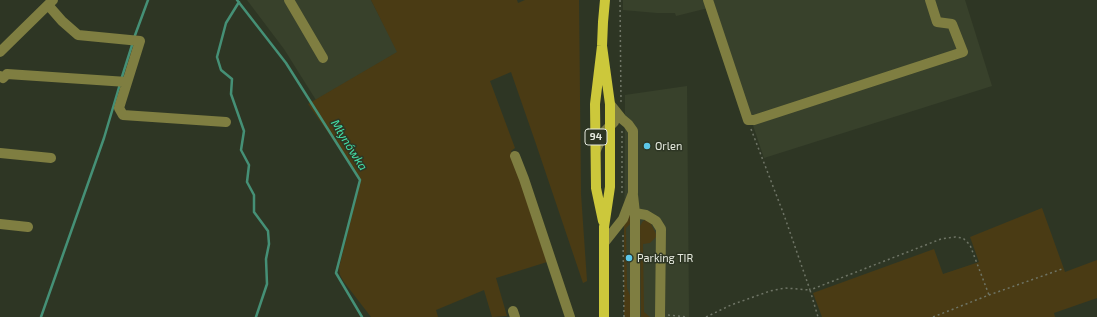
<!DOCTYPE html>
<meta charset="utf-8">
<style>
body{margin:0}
canvas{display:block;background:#2e3624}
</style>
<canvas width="1097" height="317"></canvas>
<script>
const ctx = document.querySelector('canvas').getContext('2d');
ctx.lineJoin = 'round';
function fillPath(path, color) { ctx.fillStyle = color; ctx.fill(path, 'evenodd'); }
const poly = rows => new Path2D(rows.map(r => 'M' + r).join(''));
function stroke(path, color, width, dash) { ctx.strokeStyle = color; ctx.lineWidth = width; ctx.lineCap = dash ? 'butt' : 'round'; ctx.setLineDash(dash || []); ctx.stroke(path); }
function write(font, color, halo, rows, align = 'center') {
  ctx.font = font + ' "Exo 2",sans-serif'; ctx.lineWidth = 3; ctx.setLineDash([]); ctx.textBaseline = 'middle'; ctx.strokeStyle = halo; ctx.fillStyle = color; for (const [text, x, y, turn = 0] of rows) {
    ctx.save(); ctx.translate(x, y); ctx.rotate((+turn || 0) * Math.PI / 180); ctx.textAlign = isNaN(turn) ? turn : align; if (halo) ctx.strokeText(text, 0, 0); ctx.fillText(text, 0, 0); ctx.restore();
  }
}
const built = poly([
 [247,0,371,0,398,52,316,100,284,49],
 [623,0,705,0,708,8,676,16,675,13,657,13,623,10],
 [711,0,965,0,992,86,764,158],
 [687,86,689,317,624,317,625,95]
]);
const green = poly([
 [371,0,517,0,518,3,525,0,579,0,581,194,587,281,583,283,535,141,511,72,490,81,515,148,511,151,547,262,496,278,507,316,492,317,484,290,436,310,438,317,371,317,344,282,340,275,339,268,358,190,359,180,356,172,308,104,397,52],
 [1042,208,1065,272,1097,260,1097,298,1054,313,1055,317,822,317,813,293,934,249,943,274,979,262,970,237],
 [630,215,631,223,626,228,627,288,631,298,631,317,624,317,624,224,628,216],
 [646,220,650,222,657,236,650,243,643,244,644,312,650,317,641,317,640,226,643,221]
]);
const stream = poly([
 [237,0,286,63,360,180,336,273,362,317],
 [239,2,226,23,217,57,221,70,232,79,231,94,244,131,241,150,249,165,247,182,254,195,254,212,268,231,269,244,266,259,267,284,256,317],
 [134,38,148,0],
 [121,80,133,42],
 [41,317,104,138,120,84]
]);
const path = poly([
 [620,0,621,103],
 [751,129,784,215,810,290,941,239,955,237,963,238,970,245,989,295],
 [622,131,622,193],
 [623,235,624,317],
 [668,315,687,317],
 [706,317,731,305,770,291,785,288,810,290,818,317],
 [933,317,989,295,1062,269]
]);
const minor = poly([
 [289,0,323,58],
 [708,0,748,120,754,120,963,52,952,24,937,22,930,0],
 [48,5,62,21,78,35,140,41,119,108,123,115,226,122],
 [0,52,53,0],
 [0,76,3,78,7,74,127,82],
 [596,150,604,132,614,122],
 [0,153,51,158],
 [515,156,524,179,570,317],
 [633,195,635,213,635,317],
 [635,213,646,215,656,221,661,229,660,317],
 [0,224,28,227],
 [604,243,623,219,633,193,633,131,628,124,622,119,610,104],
 [513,311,515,317]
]);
const major = poly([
 [602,46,610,104,610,187,604,227,604,317],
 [603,221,596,188,595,104,602,46,603,22,605,0]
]);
const markers = [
 [647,146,4,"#5cc7e8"],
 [629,258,4,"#5cc7e8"]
];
const shields = [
 [596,137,22]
];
const shieldNames = [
 ["94",596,137]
];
const poiNames = [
 ["Orlen",655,146],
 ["Parking TIR",637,258]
];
const waterNames = [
 ["Młynówka",349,145,58]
];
fillPath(built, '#38412b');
fillPath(green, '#4a3b14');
stroke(stream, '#459076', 2.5);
stroke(path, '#6f7566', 1.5, [2, 3]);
stroke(minor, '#7f7e41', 10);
stroke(major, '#ccc83b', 10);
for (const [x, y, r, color] of markers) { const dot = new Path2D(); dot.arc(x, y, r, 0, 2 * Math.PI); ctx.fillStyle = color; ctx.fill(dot); stroke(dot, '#2e3624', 1.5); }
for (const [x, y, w] of shields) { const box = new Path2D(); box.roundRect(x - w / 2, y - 8, w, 16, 3); ctx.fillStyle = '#2e3624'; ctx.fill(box); stroke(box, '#e5e9de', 1); }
write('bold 10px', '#e5e9de', null, shieldNames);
write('11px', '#e5e9de', '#2e3624', poiNames, 'left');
write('italic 12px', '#44e0a8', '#2e3624', waterNames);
</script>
